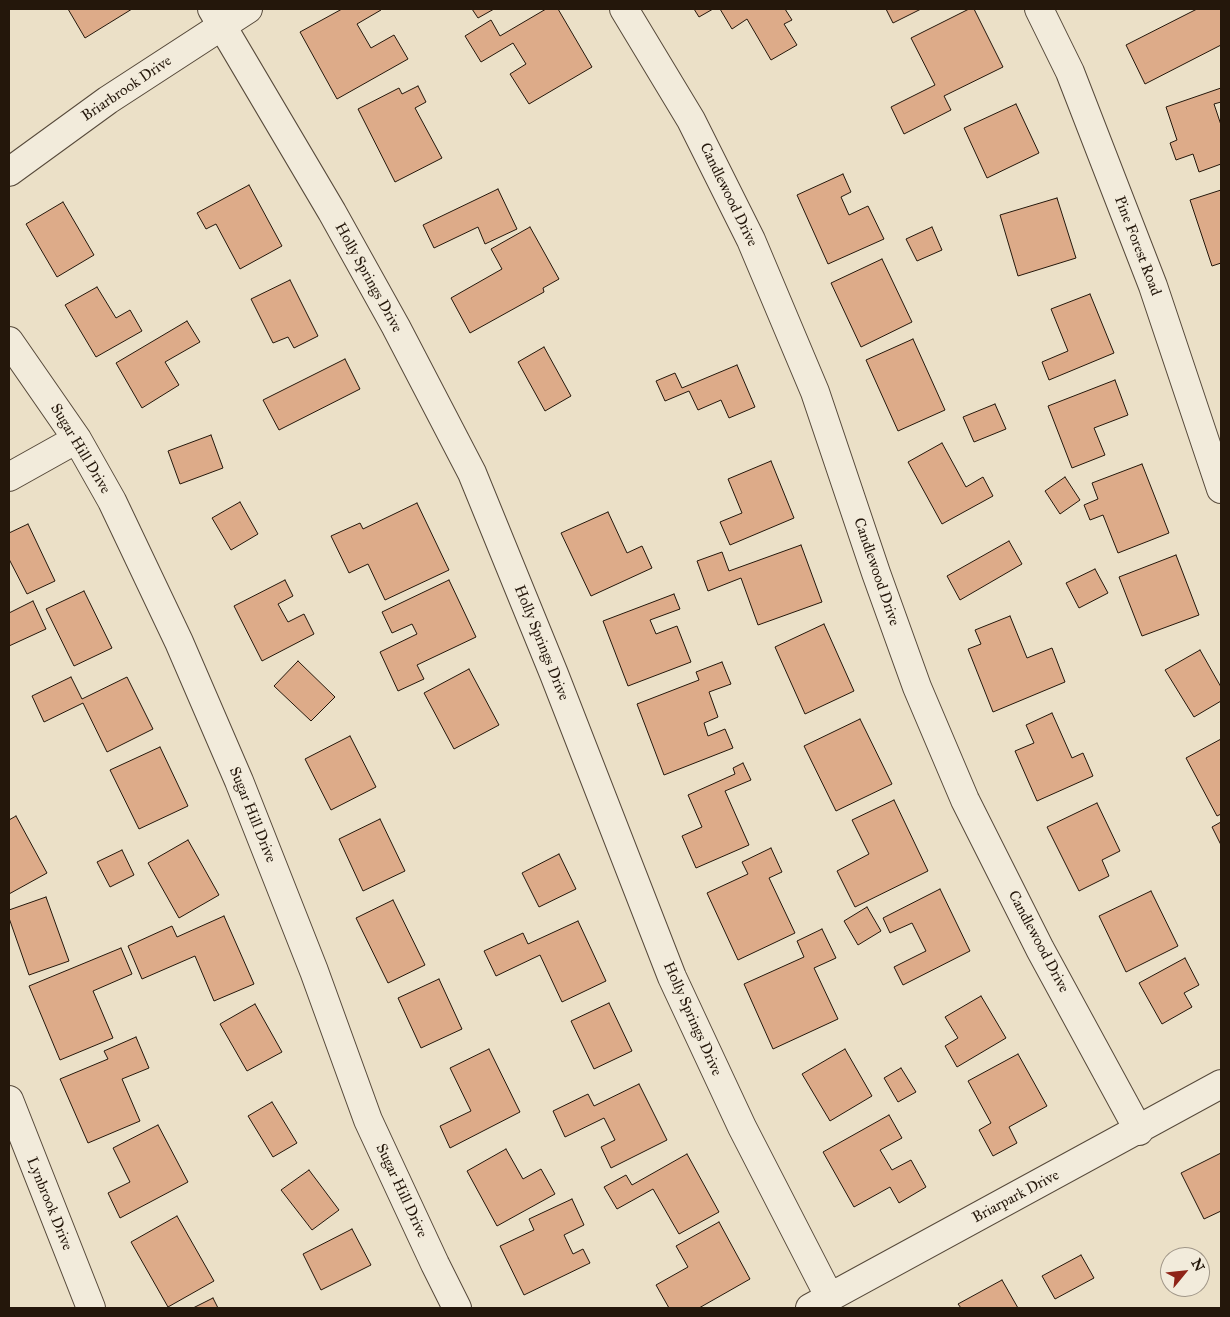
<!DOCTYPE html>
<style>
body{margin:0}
#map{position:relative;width:1230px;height:1317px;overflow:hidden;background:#ebe0c7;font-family:"IM FELL Great Primer",serif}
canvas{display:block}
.frame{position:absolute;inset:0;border:10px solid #24170b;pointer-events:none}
.north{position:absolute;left:1160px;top:1247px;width:50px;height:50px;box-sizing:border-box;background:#f2ebdb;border:1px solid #a09688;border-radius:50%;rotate:62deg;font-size:14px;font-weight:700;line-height:20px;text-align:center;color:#24170b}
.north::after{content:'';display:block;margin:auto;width:18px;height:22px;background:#8f2418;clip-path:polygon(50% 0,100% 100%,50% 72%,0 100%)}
</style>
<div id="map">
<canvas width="1230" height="1317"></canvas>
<div class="frame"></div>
<div class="north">N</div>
</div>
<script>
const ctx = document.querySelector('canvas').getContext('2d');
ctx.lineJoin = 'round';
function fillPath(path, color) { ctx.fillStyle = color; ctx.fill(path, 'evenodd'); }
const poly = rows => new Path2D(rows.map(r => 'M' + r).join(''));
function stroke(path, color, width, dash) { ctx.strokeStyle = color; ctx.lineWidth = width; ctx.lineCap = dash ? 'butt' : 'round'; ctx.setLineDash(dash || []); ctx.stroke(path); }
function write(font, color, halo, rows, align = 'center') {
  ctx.font = font + ' "IM FELL Great Primer",serif'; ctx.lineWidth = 4.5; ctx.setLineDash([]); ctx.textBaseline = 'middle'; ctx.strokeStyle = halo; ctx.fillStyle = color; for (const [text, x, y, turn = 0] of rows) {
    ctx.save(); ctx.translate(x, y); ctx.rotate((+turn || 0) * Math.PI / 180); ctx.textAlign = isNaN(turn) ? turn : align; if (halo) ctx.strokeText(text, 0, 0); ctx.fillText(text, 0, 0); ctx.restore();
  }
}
const building = poly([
 [68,9,132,9,85,38,68,9],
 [342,9,380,9,381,10,357,24,371,48,394,35,408,59,337,99,300,32,342,9],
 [472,9,494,9,478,18,472,9],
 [546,9,558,9,592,67,529,104,510,74,526,64,513,43,481,62,465,36,491,20,500,36,546,9],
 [694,9,713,9,699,17,694,9],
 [720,9,785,9,792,20,784,24,797,45,771,60,747,19,732,29,720,9],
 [886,9,921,9,893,23,886,9],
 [969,9,974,9,1003,67,944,96,951,110,904,134,891,107,935,85,911,38,969,9],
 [1197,9,1221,9,1221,45,1145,84,1126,45,1197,9],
 [418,86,426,102,415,108,442,158,395,182,358,109,399,88,402,94,418,86],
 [1221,88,1221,102,1214,104,1221,125,1221,164,1199,172,1193,154,1176,160,1170,143,1177,140,1166,107,1221,88],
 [1016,104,1039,153,987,178,964,128,1016,104],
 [843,174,851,192,841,197,849,215,868,206,884,239,828,264,797,195,843,174],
 [249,185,282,246,240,269,216,224,206,229,197,213,249,185],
 [498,189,517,229,485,244,478,227,434,248,423,225,498,189],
 [1221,190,1221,263,1212,266,1190,200,1221,190],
 [1057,198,1076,258,1018,276,1000,215,1057,198],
 [63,202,94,255,57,277,26,224,63,202],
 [530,227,559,279,543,288,544,292,470,333,451,298,502,269,491,249,530,227],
 [932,227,942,250,917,261,906,239,932,227],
 [882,259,912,322,861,347,831,283,882,259],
 [290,280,318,336,294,348,288,337,273,343,251,299,290,280],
 [97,287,116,318,130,310,142,331,96,357,65,305,97,287],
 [1090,294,1114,353,1049,380,1042,362,1068,351,1051,309,1090,294],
 [187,321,200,342,165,362,179,385,142,408,116,363,187,321],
 [913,339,945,410,898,431,866,360,913,339],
 [544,347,571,396,545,411,518,362,544,347],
 [345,359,360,389,279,430,263,400,345,359],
 [737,365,755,407,729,418,721,400,698,410,689,391,665,401,656,381,675,373,682,388,737,365],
 [1115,380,1128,415,1094,428,1105,455,1072,468,1048,406,1115,380],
 [995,404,1006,429,974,442,963,417,995,404],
 [211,435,223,468,180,484,168,451,211,435],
 [942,443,966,487,983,477,993,496,942,524,908,462,942,443],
 [771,461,794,518,730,545,720,522,742,513,728,479,771,461],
 [1142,464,1169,533,1118,553,1103,515,1090,520,1084,505,1098,499,1092,483,1142,464],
 [1065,477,1080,500,1060,514,1045,491,1065,477],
 [240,502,258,534,231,550,212,518,240,502],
 [417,503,449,570,385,600,368,564,349,573,331,536,360,523,363,529,417,503],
 [608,512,627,553,642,546,652,568,591,596,561,533,608,512],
 [28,524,55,581,27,594,9,559,9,533,28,524],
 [1009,541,1022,564,960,600,947,576,1009,541],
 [801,545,822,602,758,625,741,578,708,591,697,561,722,552,729,571,801,545],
 [1176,555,1199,615,1142,636,1119,577,1176,555],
 [1095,569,1108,593,1079,608,1066,583,1095,569],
 [285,580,293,596,278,604,288,622,304,614,314,634,262,661,234,606,285,580],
 [449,580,476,637,417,665,424,679,398,691,380,652,417,634,412,624,392,633,382,612,449,580],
 [84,591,112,648,74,666,46,609,84,591],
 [674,594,680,609,650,620,656,634,677,626,691,662,628,686,603,621,674,594],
 [33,601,46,629,9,646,9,613,33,601],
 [1010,616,1027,658,1052,648,1065,682,993,712,968,649,981,644,975,630,1010,616],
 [824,624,854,691,805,714,775,647,824,624],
 [1200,650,1221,687,1221,701,1194,717,1165,670,1200,650],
 [298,661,335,697,311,721,274,686,298,661],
 [722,662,731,684,709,692,718,717,704,723,708,736,725,729,733,748,664,775,637,704,699,680,696,672,722,662],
 [469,669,499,725,454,749,424,693,469,669],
 [71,677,82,699,127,677,153,729,107,752,83,703,44,722,32,696,71,677],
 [1052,713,1072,758,1083,753,1093,776,1037,801,1015,751,1034,743,1026,725,1052,713],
 [860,719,892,784,836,811,804,746,860,719],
 [350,736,376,787,331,810,305,759,350,736],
 [1221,739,1221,814,1217,816,1186,758,1221,739],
 [160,747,188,806,139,829,110,770,160,747],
 [743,763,751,780,725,791,749,845,696,868,682,836,702,827,688,795,735,774,733,768,743,763],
 [894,800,928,871,855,907,837,871,869,854,852,820,894,800],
 [1097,803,1120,851,1102,860,1109,876,1079,891,1047,827,1097,803],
 [16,816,47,873,9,894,9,820,16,816],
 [380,819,405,871,363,891,339,839,380,819],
 [1221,822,1221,845,1212,827,1221,822],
 [188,840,219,895,179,918,148,863,188,840],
 [771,848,782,872,769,878,795,933,738,960,707,893,748,874,742,862,771,848],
 [122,850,134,875,110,887,97,862,122,850],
 [559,854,576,889,539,907,522,873,559,854],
 [940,889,970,951,903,985,894,967,926,951,912,923,890,933,883,918,940,889],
 [1151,891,1178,946,1126,972,1099,916,1151,891],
 [46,897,69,961,29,975,9,918,9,910,46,897],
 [393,900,425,965,388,983,356,918,393,900],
 [867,907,881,931,858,945,844,921,867,907],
 [224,916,254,984,214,1001,195,956,142,979,128,946,172,926,177,937,224,916],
 [578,921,606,981,562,1002,540,955,496,976,484,951,523,933,528,944,578,921],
 [822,929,836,958,814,968,838,1019,773,1049,744,984,804,957,797,941,822,929],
 [121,948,132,974,93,991,113,1038,60,1060,29,986,121,948],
 [1185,958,1199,985,1184,993,1192,1007,1162,1024,1139,983,1185,958],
 [439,979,462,1029,421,1048,398,998,439,979],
 [981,996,1006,1038,957,1067,945,1046,958,1038,945,1017,981,996],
 [609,1003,632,1051,594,1069,571,1021,609,1003],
 [255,1004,282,1052,247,1071,220,1024,255,1004],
 [136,1037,149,1068,122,1079,140,1121,88,1143,60,1079,108,1059,104,1051,136,1037],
 [489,1049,520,1112,450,1148,440,1126,471,1111,450,1068,489,1049],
 [845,1049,872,1096,830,1121,802,1074,845,1049],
 [1018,1054,1047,1106,1009,1127,1017,1143,993,1156,979,1130,991,1123,968,1081,1018,1054],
 [901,1068,916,1092,898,1102,884,1078,901,1068],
 [639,1084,667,1140,611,1168,601,1147,615,1140,604,1118,565,1137,553,1111,588,1094,594,1106,639,1084],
 [272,1102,297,1143,273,1157,248,1116,272,1102],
 [889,1115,902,1138,880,1150,892,1170,911,1160,926,1187,899,1203,890,1187,854,1207,823,1152,889,1115],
 [158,1125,188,1182,120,1218,108,1193,130,1182,113,1148,158,1125],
 [506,1149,523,1179,541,1169,555,1194,497,1226,467,1171,506,1149],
 [1221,1153,1221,1211,1204,1219,1181,1173,1221,1153],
 [687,1154,719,1212,679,1234,653,1189,617,1209,604,1187,626,1175,632,1185,687,1154],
 [309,1170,339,1210,312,1230,281,1190,309,1170],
 [572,1199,584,1225,564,1235,573,1254,583,1249,590,1263,524,1295,500,1246,534,1230,529,1219,572,1199],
 [177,1216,214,1281,168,1307,131,1242,177,1216],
 [719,1222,750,1279,699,1308,669,1308,656,1285,688,1267,676,1246,719,1222],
 [352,1229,371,1265,321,1290,303,1254,352,1229],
 [1081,1255,1094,1278,1055,1299,1042,1276,1081,1255],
 [1002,1280,1018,1308,961,1308,958,1304,1002,1280],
 [213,1298,218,1308,193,1308,213,1298]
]);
const minor = poly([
 [212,9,332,212,396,327,472,473,554,674,672,977,742,1127,830,1298],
 [624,9,691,120,751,240,815,392,876,573,917,687,965,800,1040,949,1139,1131],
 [1039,9,1070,72,1153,286,1221,489],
 [9,172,108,100,248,9],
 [9,341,77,439,112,501,179,642,239,781,314,971,368,1120,435,1264,457,1308],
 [9,477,77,439],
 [9,1100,91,1308],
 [810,1308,1221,1084]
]);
const streetNames = [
 ["Briarbrook Drive",127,89,-34],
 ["Candlewood Drive",728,195,64],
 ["Pine Forest Road",1137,246,69],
 ["Holly Springs Drive",368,278,61],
 ["Sugar Hill Drive",80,449,59],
 ["Candlewood Drive",876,572,71],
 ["Holly Springs Drive",541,643,68],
 ["Sugar Hill Drive",252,815,68],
 ["Candlewood Drive",1038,942,62],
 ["Holly Springs Drive",692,1019,66],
 ["Sugar Hill Drive",401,1191,65],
 ["Briarpark Drive",1016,1197,-28],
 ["Lynbrook Drive",49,1204,68]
];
fillPath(building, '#ddab89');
stroke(building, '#24170b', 1);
stroke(minor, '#56493a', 30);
stroke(minor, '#f2ebdb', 28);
write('15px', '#24170b', '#f2ebdb', streetNames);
</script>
